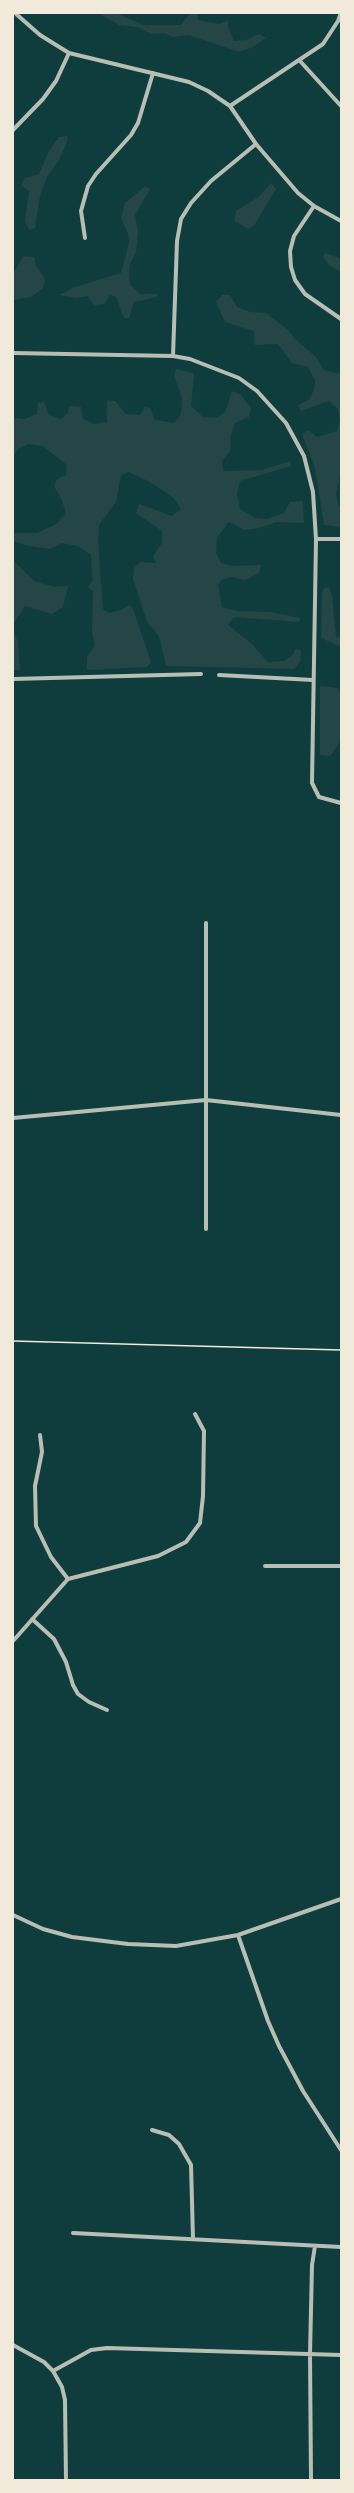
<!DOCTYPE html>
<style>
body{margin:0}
#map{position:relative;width:354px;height:2493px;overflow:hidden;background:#0f3d3e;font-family:Arial,sans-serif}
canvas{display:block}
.frame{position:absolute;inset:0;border:14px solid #f1e9da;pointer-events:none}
</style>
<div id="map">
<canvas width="354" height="2493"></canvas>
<div class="frame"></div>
</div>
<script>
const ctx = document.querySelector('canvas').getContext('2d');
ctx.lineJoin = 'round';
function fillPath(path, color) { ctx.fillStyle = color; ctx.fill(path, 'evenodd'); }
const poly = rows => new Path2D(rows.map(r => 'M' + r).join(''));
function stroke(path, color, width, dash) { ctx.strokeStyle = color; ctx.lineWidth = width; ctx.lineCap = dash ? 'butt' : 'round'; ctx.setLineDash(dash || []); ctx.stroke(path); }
const green = poly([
 [98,13,116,13,143,25,181,25,190,13,197,13,198,20,219,24,228,21,228,27,234,41,246,40,259,34,266,38,253,47,239,52,189,35,172,37,165,33,151,34,137,27,119,25],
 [67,136,68,140,59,160,47,177,40,196,35,228,29,230,25,221,29,191,21,185,25,178,39,174,49,151,59,137],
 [271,183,276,189,255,224,249,229,234,221,236,211,260,196],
 [145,186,150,189,135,215,138,231,136,252,130,264,129,276,131,285,140,294,157,294,157,297,134,302,129,318,124,318,116,297,110,295,105,304,94,305,87,296,77,298,59,295,75,287,121,273,129,243,128,233,121,218,125,203],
 [326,253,341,259,341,272,329,265,323,256],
 [23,256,34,257,36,266,45,278,43,288,31,297,13,300,13,274],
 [222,295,230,295,237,307,250,312,266,313,288,330,296,340,315,356,324,370,341,374,341,473,336,493,338,504,341,507,341,527,324,525,315,468,302,434,308,430,317,437,337,431,340,421,338,409,329,401,301,411,298,405,309,400,314,390,315,380,308,367,292,363,278,344,255,345,254,331,225,322,216,302],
 [176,369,194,373,191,406,203,417,217,418,225,412,232,391,241,395,251,408,249,417,235,423,231,435,230,451,222,461,223,471,262,470,290,461,291,466,240,481,237,494,240,509,255,518,267,519,284,513,290,502,303,501,304,523,277,522,259,528,245,530,229,522,217,537,216,553,221,563,233,566,261,565,259,573,245,580,232,577,223,579,218,585,222,607,236,611,270,612,300,618,299,622,234,617,228,625,253,645,268,662,284,661,293,655,295,649,301,650,300,662,294,669,166,666,159,636,147,622,133,579,134,568,140,562,156,563,153,556,162,543,162,531,136,513,139,504,172,516,181,509,174,498,150,482,129,472,121,475,116,502,99,525,98,541,103,609,109,613,121,610,129,605,133,609,151,662,147,667,87,670,87,657,95,645,92,632,93,591,88,588,92,581,91,555,78,546,62,543,50,549,29,546,13,541,13,533,37,533,56,524,66,514,62,500,54,486,57,479,66,475,67,465,43,446,28,444,18,449,13,457,13,418,24,419,37,414,38,403,44,402,49,415,61,419,68,413,69,406,81,407,83,419,94,424,107,422,107,400,115,401,126,414,140,415,145,407,150,408,155,420,174,423,181,414,182,397,174,376],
 [13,560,34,581,55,587,68,586,63,607,52,614,25,606,13,624],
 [329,587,332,596,336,637,341,638,341,647,321,638,322,593,324,588],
 [13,632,18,641,20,670,13,670],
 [320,686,338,688,341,695,341,741,330,756,320,755]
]);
const path = poly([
 [13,1341,341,1350]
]);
const minor = poly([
 [15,13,40,35,69,53,189,82,208,91,230,106,256,144,298,193,314,206,341,221],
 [300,61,341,106],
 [230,106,323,44,338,21,341,13],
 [13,130,43,99,56,81,69,53],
 [314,206,294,236,290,251,291,267,295,280,305,294,341,319],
 [85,238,81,211,88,186,96,174,131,135,138,123,153,73],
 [13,353,173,356,190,359,239,378,257,391,286,423,304,456,313,492,316,539,312,783,319,797,341,803],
 [173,356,177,241,181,219,191,203,211,181,256,144],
 [316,539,341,539],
 [219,675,313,680],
 [13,679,201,674],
 [206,923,206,1229],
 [13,1118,206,1100,341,1115],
 [40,1435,42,1452,35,1486,36,1526,51,1557,68,1579],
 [265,1566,341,1566],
 [32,1619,54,1639,66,1662,73,1685,78,1694,89,1702,107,1710],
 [13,1641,68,1579,158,1556,186,1542,200,1523,203,1496,204,1431,195,1414],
 [13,1915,43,1929,72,1937,128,1944,176,1946,238,1935,341,1899],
 [238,1935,268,2021,279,2046,303,2091,341,2150],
 [152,2130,169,2135,179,2144,191,2165,193,2239],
 [73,2233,341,2247],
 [13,2345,44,2362,53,2371,91,2350,107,2348,341,2355],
 [53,2371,62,2387,65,2400,66,2480],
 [311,2480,310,2354,312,2265,315,2246]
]);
fillPath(green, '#244646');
stroke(path, '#f1e9da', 1.5);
stroke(minor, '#b8beb3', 4);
</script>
